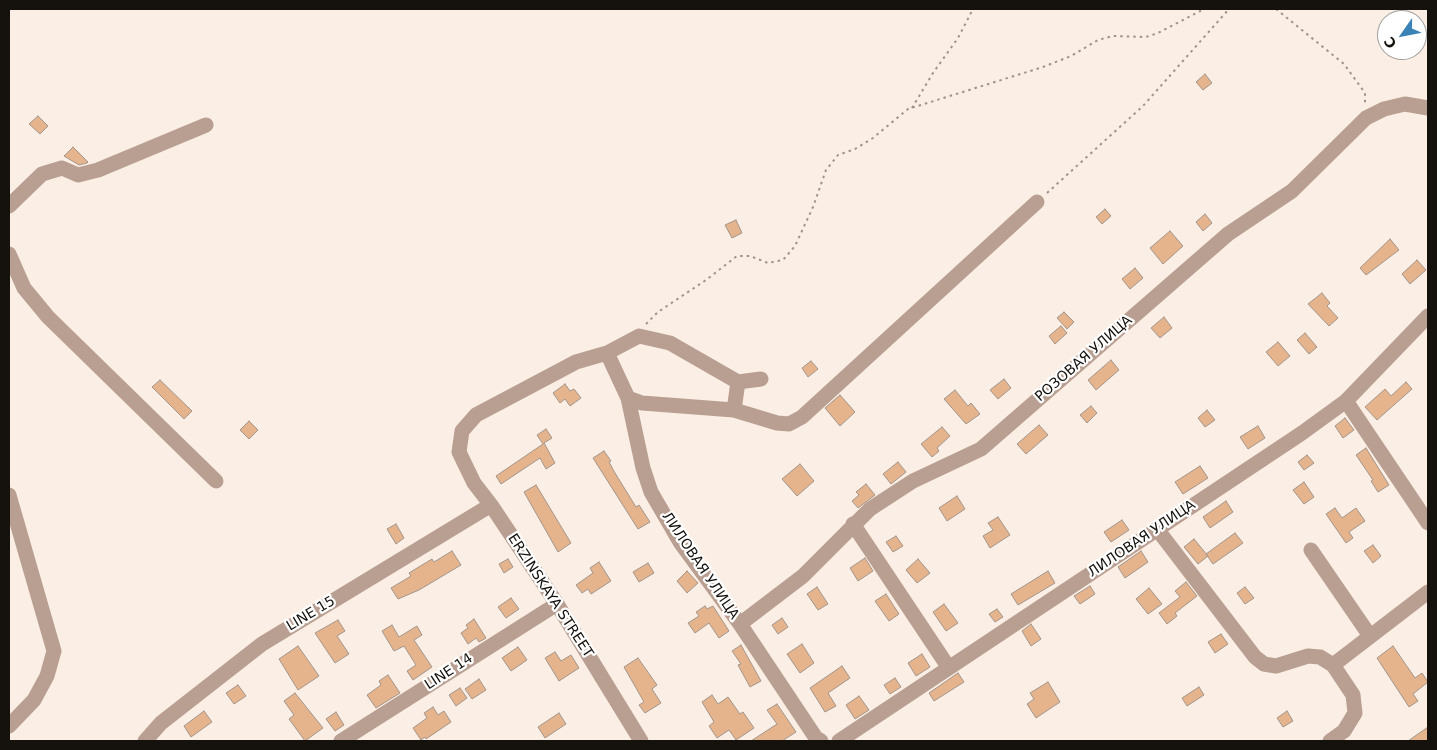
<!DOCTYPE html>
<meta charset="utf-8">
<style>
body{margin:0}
#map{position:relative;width:1437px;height:750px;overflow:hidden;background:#fbeee4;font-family:"DejaVu Sans",sans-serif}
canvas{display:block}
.frame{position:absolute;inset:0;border:10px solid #15110d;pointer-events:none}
.north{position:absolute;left:1377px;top:10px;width:50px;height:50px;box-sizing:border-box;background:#fff;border:1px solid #a1a09e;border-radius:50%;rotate:237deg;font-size:14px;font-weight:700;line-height:20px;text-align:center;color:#15110d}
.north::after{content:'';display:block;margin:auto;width:18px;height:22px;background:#3b83b7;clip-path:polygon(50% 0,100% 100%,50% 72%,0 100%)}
</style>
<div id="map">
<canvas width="1437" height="750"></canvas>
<div class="frame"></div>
<div class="north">С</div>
</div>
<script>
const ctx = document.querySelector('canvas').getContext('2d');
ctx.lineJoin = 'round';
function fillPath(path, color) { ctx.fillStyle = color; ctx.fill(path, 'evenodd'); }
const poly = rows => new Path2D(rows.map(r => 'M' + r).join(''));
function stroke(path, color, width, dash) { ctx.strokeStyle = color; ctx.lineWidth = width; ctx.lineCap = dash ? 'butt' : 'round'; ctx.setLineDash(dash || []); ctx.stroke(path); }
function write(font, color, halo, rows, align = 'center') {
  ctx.font = font + ' "DejaVu Sans",sans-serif'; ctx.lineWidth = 4.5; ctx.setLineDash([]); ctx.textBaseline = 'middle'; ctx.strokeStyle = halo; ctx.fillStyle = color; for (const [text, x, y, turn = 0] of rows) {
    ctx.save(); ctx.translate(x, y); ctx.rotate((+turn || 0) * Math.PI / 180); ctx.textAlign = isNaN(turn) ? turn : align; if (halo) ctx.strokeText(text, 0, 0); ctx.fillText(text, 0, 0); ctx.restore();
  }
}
const building = poly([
 [1205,74,1212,83,1203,90,1196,82,1205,74],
 [38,116,48,126,40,134,29,124,38,116],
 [73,147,88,162,87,163,79,165,64,156,73,147],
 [1105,209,1111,216,1102,224,1096,217,1105,209],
 [1205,214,1212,223,1203,231,1196,222,1205,214],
 [736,220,742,233,732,238,725,225,736,220],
 [1170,231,1183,246,1163,264,1150,248,1170,231],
 [1390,239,1399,250,1366,275,1360,268,1390,239],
 [1417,260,1426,270,1410,284,1402,274,1417,260],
 [1135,268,1143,278,1130,289,1122,279,1135,268],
 [1322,293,1330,303,1327,306,1338,318,1329,326,1308,304,1322,293],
 [1064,312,1074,322,1067,329,1057,318,1064,312],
 [1164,317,1172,328,1160,338,1151,328,1164,317],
 [1061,326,1067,333,1055,344,1049,336,1061,326],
 [1305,333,1317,347,1309,354,1297,340,1305,333],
 [1278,342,1290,356,1278,366,1266,352,1278,342],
 [1111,360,1119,370,1096,390,1088,380,1111,360],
 [811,361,818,369,808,377,802,368,811,361],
 [1004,379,1011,388,998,399,990,390,1004,379],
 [160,380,192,411,184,419,152,387,160,380],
 [1406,382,1412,389,1377,420,1365,407,1385,389,1391,396,1406,382],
 [565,384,570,391,574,389,581,398,570,406,565,399,560,403,553,393,565,384],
 [955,390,968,406,971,403,980,414,966,424,944,399,955,390],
 [840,395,855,412,840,426,825,408,840,395],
 [1091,406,1097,413,1087,423,1080,415,1091,406],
 [1207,410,1215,420,1205,427,1198,418,1207,410],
 [1345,418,1354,430,1343,438,1335,426,1345,418],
 [249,421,258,430,249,439,240,430,249,421],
 [1039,425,1048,435,1026,454,1017,444,1039,425],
 [1258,426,1265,438,1248,449,1240,437,1258,426],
 [942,427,950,436,937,448,939,451,932,457,921,444,942,427],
 [546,429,552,438,544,443,555,463,546,469,540,458,501,484,496,476,543,444,537,435,546,429],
 [1366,448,1389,485,1378,492,1371,481,1373,480,1356,455,1366,448],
 [604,451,611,461,609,462,615,473,636,507,639,505,650,522,638,529,593,458,604,451],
 [1307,455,1314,463,1304,470,1298,462,1307,455],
 [898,462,906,472,891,484,883,474,898,462],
 [800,464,814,481,797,496,782,479,800,464],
 [1200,466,1208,478,1183,494,1175,482,1200,466],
 [1304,482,1314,497,1304,504,1293,490,1304,482],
 [866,484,875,495,858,508,852,501,859,495,856,492,866,484],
 [536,485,571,543,558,552,524,492,536,485],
 [957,496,965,509,947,521,939,508,957,496],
 [1226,501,1233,512,1210,528,1203,517,1226,501],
 [1335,508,1342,518,1356,508,1365,521,1349,532,1353,538,1346,543,1326,514,1335,508],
 [998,517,1010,535,990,548,983,536,993,530,988,523,998,517],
 [1122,520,1129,530,1111,542,1104,532,1122,520],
 [396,524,404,538,396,544,387,529,396,524],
 [1235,533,1243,543,1213,564,1206,554,1235,533],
 [896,536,903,546,893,552,886,542,896,536],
 [1194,539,1208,556,1198,564,1184,547,1194,539],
 [1373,545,1381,556,1373,563,1364,551,1373,545],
 [452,551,461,565,419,590,398,599,391,588,411,576,409,573,422,565,432,559,434,562,452,551],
 [1141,551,1148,562,1125,578,1118,567,1141,551],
 [865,558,873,571,858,581,850,568,865,558],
 [508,559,513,567,504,573,499,564,508,559],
 [918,559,930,573,917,583,906,570,918,559],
 [599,562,611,581,591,594,588,589,582,593,576,585,593,573,590,568,599,562],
 [648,563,654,573,639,582,633,572,648,563],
 [687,571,698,583,687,593,677,581,687,571],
 [1048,571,1055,583,1018,605,1011,594,1048,571],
 [1186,582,1197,596,1175,613,1177,616,1167,624,1159,613,1180,597,1175,591,1186,582],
 [1090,586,1095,594,1080,604,1074,596,1090,586],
 [817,587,828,604,818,610,807,594,817,587],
 [1245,587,1254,598,1245,604,1237,593,1245,587],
 [1149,588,1162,604,1148,614,1136,599,1149,588],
 [886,594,899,614,889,621,875,601,886,594],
 [511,598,519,609,506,618,498,607,511,598],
 [944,604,958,623,946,631,933,612,944,604],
 [705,606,707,609,713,606,729,631,719,638,709,623,695,633,688,623,699,616,696,612,705,606],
 [997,609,1003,617,995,622,989,614,997,609],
 [782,618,788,627,778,634,772,625,782,618],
 [474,619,486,638,479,642,476,638,468,644,461,633,468,628,466,625,474,619],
 [338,620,345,631,337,636,349,654,335,663,315,633,338,620],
 [1031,624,1041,639,1031,646,1022,631,1031,624],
 [392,625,399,637,417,626,422,635,414,640,432,667,413,680,407,671,416,665,404,646,394,651,382,631,392,625],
 [1221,634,1228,644,1215,653,1208,642,1221,634],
 [802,644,814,663,800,673,787,654,802,644],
 [741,645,761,681,750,687,738,665,741,664,732,651,741,645],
 [298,646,319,676,298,690,279,659,298,646],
 [1393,646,1415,678,1422,673,1428,682,1413,694,1418,701,1409,707,1377,658,1393,646],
 [518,647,527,660,511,671,502,658,518,647],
 [555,652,561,661,571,655,579,668,559,681,545,658,555,652],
 [922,654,930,667,916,676,908,663,922,654],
 [638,658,657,685,652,689,661,703,645,713,639,705,644,702,624,667,638,658],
 [842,666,850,678,828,693,836,706,825,712,810,688,842,666],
 [958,673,964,682,934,701,929,693,958,673],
 [388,675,400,693,376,708,367,695,381,685,379,681,388,675],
 [895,678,901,687,890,694,884,685,895,678],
 [479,679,486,690,472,699,465,689,479,679],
 [1048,682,1060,702,1036,718,1027,704,1034,699,1030,693,1048,682],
 [238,685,246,696,234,704,226,693,238,685],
 [1199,687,1204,695,1187,706,1182,698,1199,687],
 [460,688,467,698,456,706,449,695,460,688],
 [295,693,323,728,305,741,289,719,294,715,284,701,295,693],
 [712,695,718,704,728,697,740,714,743,712,754,728,736,740,729,730,717,738,709,726,714,722,702,702,712,695],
 [859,696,869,710,855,719,846,705,859,696],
 [777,704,796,732,782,741,751,741,777,724,767,710,777,704],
 [433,707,438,715,444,711,451,722,426,739,425,737,421,740,413,728,427,718,424,713,433,707],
 [204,711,212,722,191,737,184,726,204,711],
 [1287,711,1293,721,1283,727,1277,718,1287,711],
 [336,712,344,725,335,731,326,719,336,712],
 [559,713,566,724,545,738,538,727,559,713],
 [1428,727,1428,741,1408,741,1428,727]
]);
const path = poly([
 [1276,9,1344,64,1365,93,1365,103],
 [912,108,933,73,958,38,973,9],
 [1047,193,1143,106,1229,9],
 [646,324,658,312,706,280,737,256,750,256,768,263,783,260,795,246,813,207,826,170,838,155,855,149,873,138,908,109,1043,67,1071,56,1098,40,1113,36,1146,37,1158,33,1204,9]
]);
const minor = poly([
 [9,206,42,174,62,168,78,175,98,170,206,125],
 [9,254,24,288,48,317,216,481],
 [607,353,639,336,670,343,738,382,761,379],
 [628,398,642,403,734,410,777,423,789,424,802,417,1037,202],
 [1346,401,1428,523],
 [734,410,738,382],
 [9,495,54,651,47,676,34,700,9,726],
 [853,524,949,668],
 [1157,529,1255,657,1264,664,1276,666,1308,656,1320,657,1333,665,1353,695,1355,713,1344,731,1330,741],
 [1311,550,1370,636],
 [740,624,803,576,870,509,913,481,981,449,1228,234,1292,191,1366,118,1384,109,1405,104,1428,108],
 [1333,665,1428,592],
 [145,741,161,723,262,644,491,505],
 [341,741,557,604],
 [641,741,557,604,491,505,474,483,459,452,462,431,476,415,576,362,607,353,628,398,643,468,651,492,680,542,740,624,816,738,821,741],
 [839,741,1302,433,1346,401,1428,316]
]);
const streetNames = [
 ["РОЗОВАЯ УЛИЦА",1084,359,-41],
 ["ЛИЛОВАЯ УЛИЦА",1142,539,-34],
 ["ЛИЛОВАЯ УЛИЦА",700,566,56],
 ["ERZINSKAYA STREET",550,596,57],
 ["LINE 15",311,614,-31],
 ["LINE 14",449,672,-33]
];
fillPath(building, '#e6b48c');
stroke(building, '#a1958c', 1);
stroke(path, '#9d948c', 2, [2.5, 4]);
stroke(minor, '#b89f91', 15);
write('14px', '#15110d', '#fff', streetNames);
</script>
